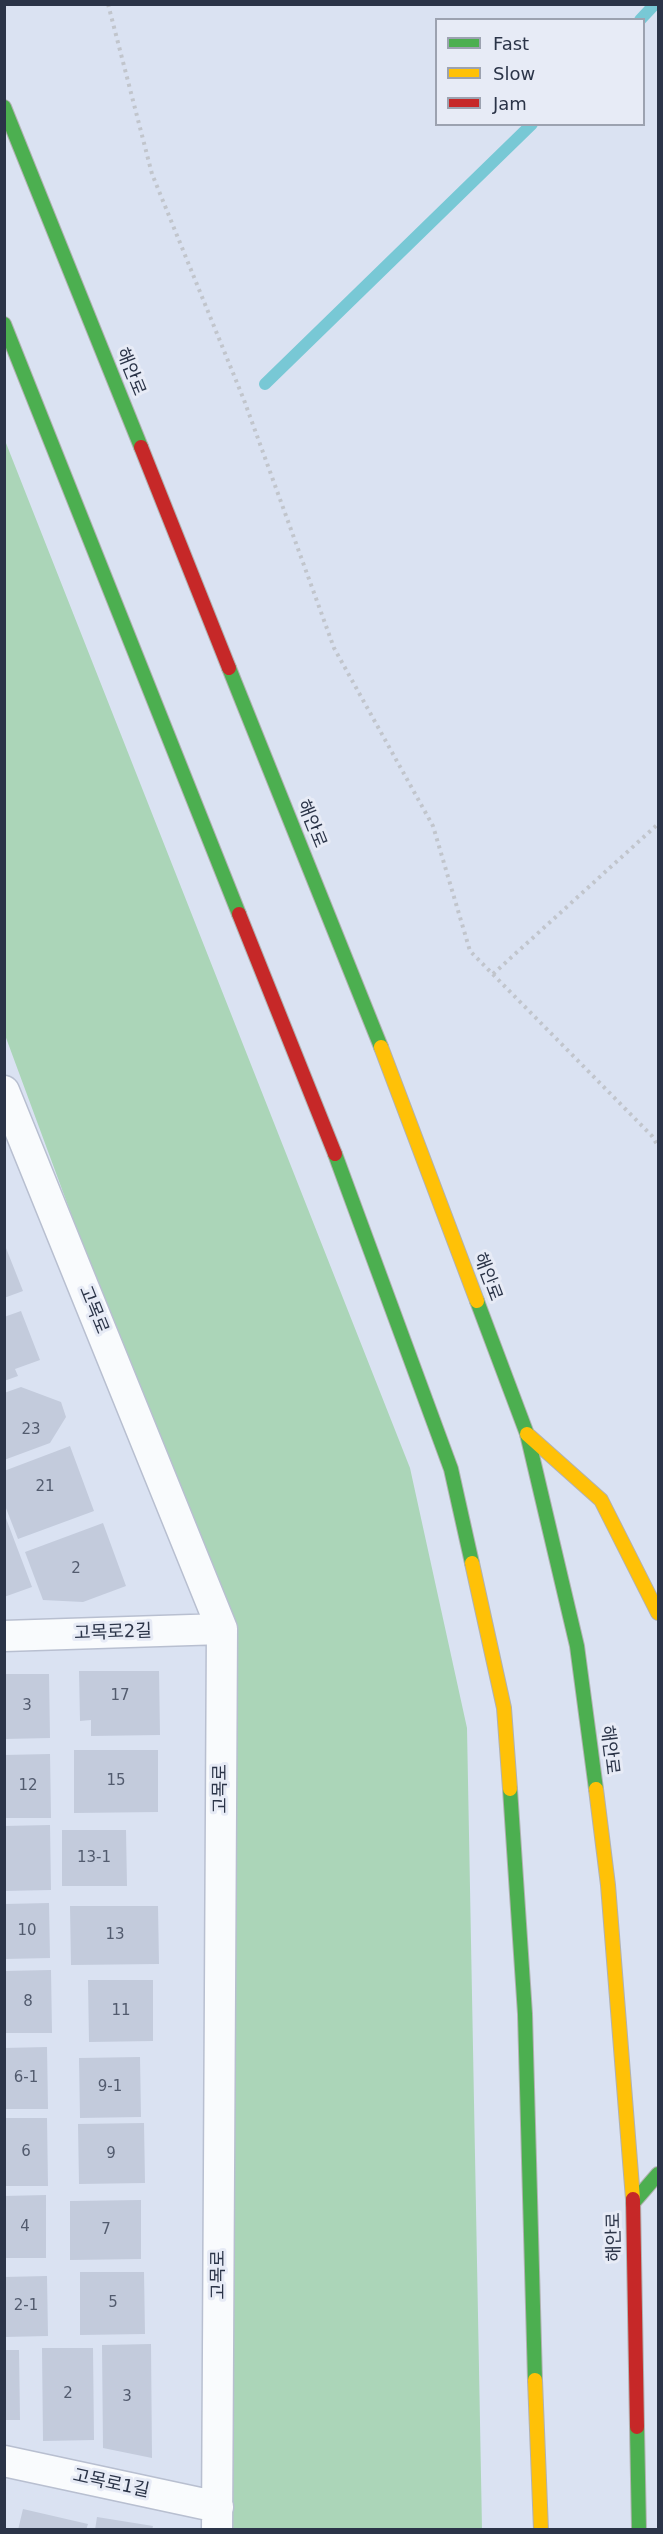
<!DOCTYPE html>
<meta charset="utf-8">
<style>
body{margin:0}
#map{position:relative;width:663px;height:2534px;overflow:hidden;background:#dae2f2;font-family:"DejaVu Sans",sans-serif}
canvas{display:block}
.frame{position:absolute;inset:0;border:6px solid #2b3448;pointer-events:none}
.legend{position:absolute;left:435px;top:18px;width:210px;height:108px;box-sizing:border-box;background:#e7ebf6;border:2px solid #9ca2b0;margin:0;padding:8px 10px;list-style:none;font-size:18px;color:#2b3448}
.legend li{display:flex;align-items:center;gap:12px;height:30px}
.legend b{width:30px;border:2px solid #9ca2b0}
</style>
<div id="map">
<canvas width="663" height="2534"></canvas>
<div class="frame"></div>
<ul class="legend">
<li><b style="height:8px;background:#4caf50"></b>Fast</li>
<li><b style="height:8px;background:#ffc107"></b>Slow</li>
<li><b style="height:8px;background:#c62828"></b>Jam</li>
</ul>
</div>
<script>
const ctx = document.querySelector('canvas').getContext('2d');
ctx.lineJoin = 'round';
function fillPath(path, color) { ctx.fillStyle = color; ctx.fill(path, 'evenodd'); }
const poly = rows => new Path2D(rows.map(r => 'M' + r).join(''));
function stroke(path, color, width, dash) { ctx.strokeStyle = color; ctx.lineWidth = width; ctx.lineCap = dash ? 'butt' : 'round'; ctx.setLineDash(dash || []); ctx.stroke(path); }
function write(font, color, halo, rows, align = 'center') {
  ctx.font = font + ' "DejaVu Sans","Noto Sans KR",sans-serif'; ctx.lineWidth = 6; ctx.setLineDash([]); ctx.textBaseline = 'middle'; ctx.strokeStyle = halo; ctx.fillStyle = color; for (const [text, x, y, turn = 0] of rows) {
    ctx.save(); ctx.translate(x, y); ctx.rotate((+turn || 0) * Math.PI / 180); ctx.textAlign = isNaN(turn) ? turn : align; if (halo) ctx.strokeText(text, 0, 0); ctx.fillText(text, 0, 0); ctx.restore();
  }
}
const green = poly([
 [4,438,410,1468,467,1728,482,2529,229,2529,227,1636,5,1035]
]);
const stream = poly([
 [640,20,655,4],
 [265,384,532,124]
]);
const building = poly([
 [4,1243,23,1291,4,1298],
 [21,1311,40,1360,15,1369,18,1376,4,1381,4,1317],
 [21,1387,61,1402,66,1417,50,1443,4,1460,4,1393],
 [70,1446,94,1511,18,1539,4,1503,4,1471],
 [4,1513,32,1587,4,1597],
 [103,1523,126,1586,83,1602,43,1600,25,1552],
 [79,1671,159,1671,160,1735,91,1736,91,1720,80,1721],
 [4,1674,49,1674,50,1738,4,1739],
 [74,1750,158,1750,158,1812,74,1813],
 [50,1754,51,1818,4,1818,4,1755],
 [50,1825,51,1890,4,1891,4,1826],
 [62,1830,126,1830,127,1886,62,1886],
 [49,1903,50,1958,4,1959,4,1904],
 [70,1906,158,1906,159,1964,71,1965],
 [51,1970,52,2033,4,2033,4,1971],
 [88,1980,153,1980,153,2041,89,2042],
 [47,2047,48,2109,4,2109,4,2048],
 [140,2057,141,2117,80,2118,79,2058],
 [4,2118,47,2118,48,2186,4,2186],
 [144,2123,145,2183,79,2184,78,2124],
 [46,2195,46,2258,4,2258,4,2196],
 [141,2200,141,2259,70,2260,70,2201],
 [80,2272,144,2272,145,2334,80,2335],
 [47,2276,48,2336,4,2337,4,2277],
 [151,2344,152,2458,103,2448,102,2345],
 [42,2348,93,2348,94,2440,43,2441],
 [4,2350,19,2350,20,2420,4,2420],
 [23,2509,88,2524,86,2530,18,2530],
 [97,2517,153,2526,152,2530,95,2530]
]);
const path = poly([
 [108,4,152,174,244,400,334,648,433,826,470,951,652,1136,658,1146],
 [493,974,658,824]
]);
const street = poly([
 [4,1091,222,1629,217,2530],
 [4,1636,222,1629],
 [4,2461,218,2507]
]);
const fast = poly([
 [4,107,141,447],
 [4,324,239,914],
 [229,668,381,1047],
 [335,1154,451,1469,472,1563],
 [477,1301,527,1434,577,1646,596,1789],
 [510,1789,525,2014,535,2380],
 [633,2203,658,2174],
 [637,2427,639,2530]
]);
const slow = poly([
 [381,1047,477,1301],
 [527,1434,601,1500,658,1613],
 [472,1563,504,1708,510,1789],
 [596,1789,608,1885,633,2199],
 [535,2380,541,2530]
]);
const jam = poly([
 [141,447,229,668],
 [239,914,335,1154],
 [633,2199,637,2427]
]);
const numberNames = [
 ["23",31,1430],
 ["21",45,1487],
 ["2",76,1569],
 ["17",120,1696],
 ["3",27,1706],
 ["15",116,1781],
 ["12",28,1786],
 ["13-1",94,1858],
 ["10",27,1931],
 ["13",115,1935],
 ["8",28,2002],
 ["11",121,2011],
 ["6-1",26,2078],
 ["9-1",110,2087],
 ["6",26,2152],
 ["9",111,2154],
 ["4",25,2227],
 ["7",106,2230],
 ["5",113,2303],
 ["2-1",26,2306],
 ["2",68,2394],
 ["3",127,2397]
];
const streetNames = [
 ["해안로",130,372,68],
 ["해안로",311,824,68],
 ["해안로",487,1277,69],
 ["고목로",93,1310,68],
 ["고목로2길",113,1633,-2],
 ["해안로",609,1750,83],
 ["고목로",221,1789,-90],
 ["해안로",615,2237,-91],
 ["고목로",219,2275,-90],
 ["고목로1길",111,2484,12]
];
fillPath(green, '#abd5b8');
stroke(stream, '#78c8d5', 12);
fillPath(building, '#c3cbdc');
stroke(street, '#b8bfd0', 33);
stroke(fast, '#b1b2b2', 16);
stroke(slow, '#b1b2b2', 16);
stroke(jam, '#b1b2b2', 16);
stroke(path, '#c1c5cc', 4, [3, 4.5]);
stroke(street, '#f9fbfd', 30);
stroke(fast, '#4caf50', 14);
stroke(slow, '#ffc107', 14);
stroke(jam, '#c62828', 14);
write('15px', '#525b6e', null, numberNames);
write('18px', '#2b3448', '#e7ebf6', streetNames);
</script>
